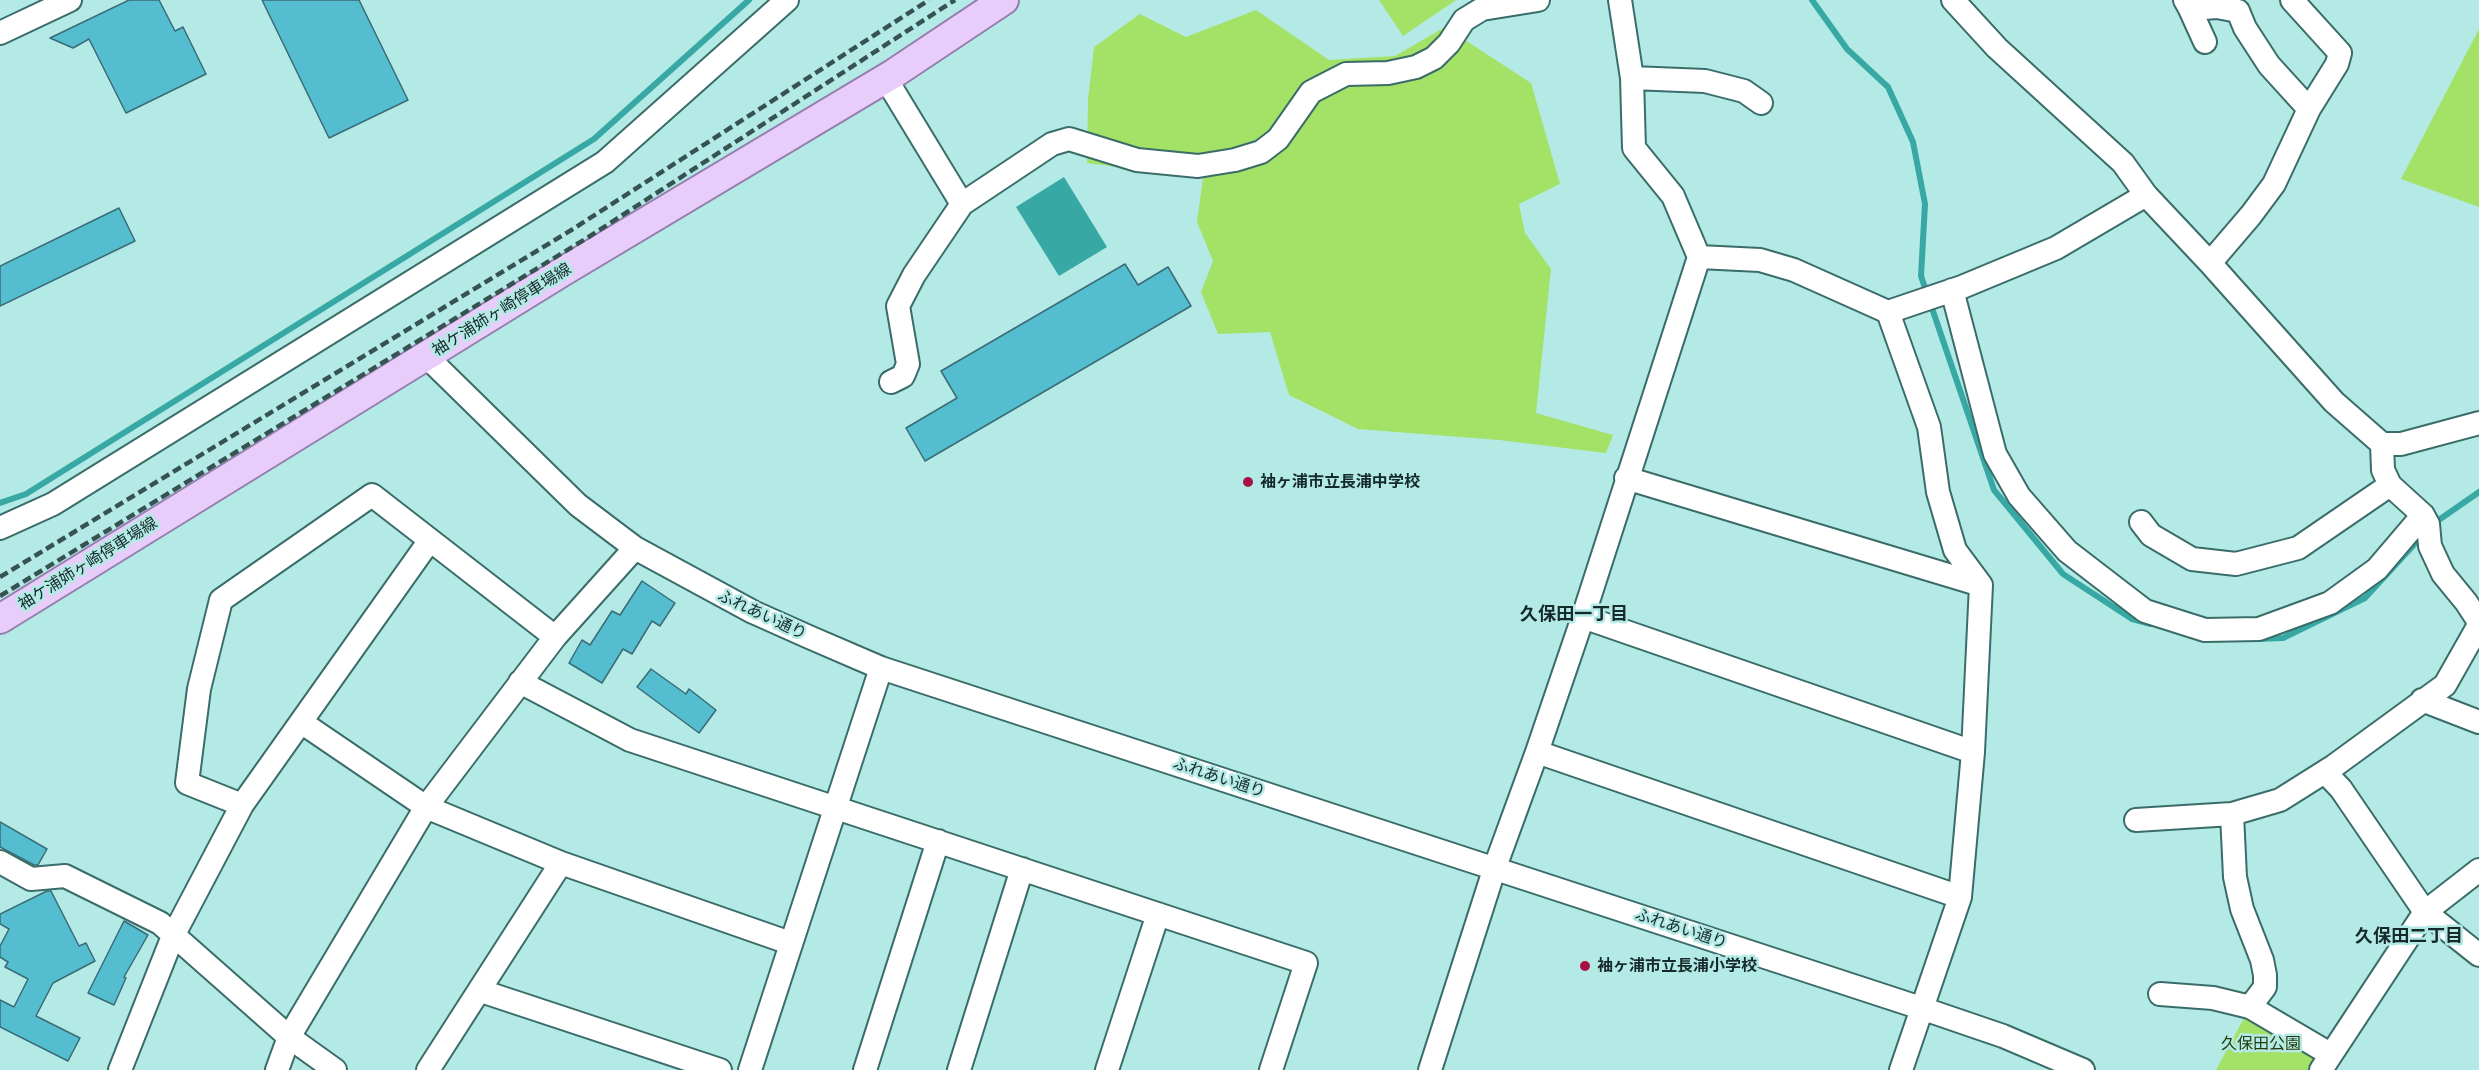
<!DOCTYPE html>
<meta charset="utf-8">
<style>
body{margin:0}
canvas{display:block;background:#b4eae6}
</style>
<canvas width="2479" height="1070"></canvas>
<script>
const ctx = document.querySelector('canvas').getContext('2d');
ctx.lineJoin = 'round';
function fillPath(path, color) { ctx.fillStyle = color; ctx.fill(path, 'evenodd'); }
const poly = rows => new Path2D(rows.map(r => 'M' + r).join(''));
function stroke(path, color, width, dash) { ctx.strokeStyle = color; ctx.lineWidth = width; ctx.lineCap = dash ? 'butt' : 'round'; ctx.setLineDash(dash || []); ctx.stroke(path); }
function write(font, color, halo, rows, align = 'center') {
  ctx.font = font + ' "IBM Plex Sans","Noto Sans JP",sans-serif'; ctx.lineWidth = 5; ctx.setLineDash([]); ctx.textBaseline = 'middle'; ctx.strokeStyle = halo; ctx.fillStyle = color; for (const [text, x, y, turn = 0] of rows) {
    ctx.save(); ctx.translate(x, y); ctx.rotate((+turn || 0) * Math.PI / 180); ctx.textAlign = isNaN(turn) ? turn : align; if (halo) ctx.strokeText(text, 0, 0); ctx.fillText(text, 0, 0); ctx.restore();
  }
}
const green = poly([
 [1379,0,1456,0,1403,36],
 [1256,10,1329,60,1395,56,1445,27,1531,83,1560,184,1519,204,1525,233,1551,269,1536,413,1613,435,1606,453,1499,440,1358,429,1289,395,1270,332,1218,334,1201,292,1213,261,1197,222,1203,178,1087,163,1088,100,1094,47,1140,14,1186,37],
 [2479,29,2479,207,2401,179],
 [2250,1007,2330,1054,2321,1070,2216,1070]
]);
const water = poly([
 [1064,177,1107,247,1059,276,1016,207]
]);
const stream = poly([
 [1812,0,1847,49,1888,87,1913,142,1925,204,1921,276,1994,490,2063,574,2132,619,2151,624],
 [0,503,26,494,594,139,749,0],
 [2433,524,2479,492],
 [2258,639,2283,638,2365,598,2422,536]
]);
const building = poly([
 [129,0,159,0,175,31,183,27,206,74,126,113,89,39,73,48,50,38,129,0],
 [262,0,359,0,408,100,329,138,262,0],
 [119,208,135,241,0,306,0,266,119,208],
 [1125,264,1138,285,1168,267,1191,306,925,461,906,428,957,398,941,371,1125,264],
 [642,581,675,603,660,626,652,621,632,654,623,649,602,683,569,663,582,640,590,645,612,611,620,615,642,581],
 [651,669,686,694,689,689,716,710,699,733,637,687,651,669],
 [0,822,47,849,38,865,34,865,0,847,0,822],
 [47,891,51,891,79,946,86,943,95,961,53,983,36,1016,80,1038,68,1061,0,1027,0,1000,14,1007,28,979,5,967,8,962,0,957,0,946,9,929,0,924,0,914,47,891],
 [124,921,148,935,124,977,126,978,114,1005,88,993,124,921]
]);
const minor = poly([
 [1620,0,1632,78,1634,148,1673,196,1699,257,1760,260,1794,270,1888,312,1962,287,2056,248,2146,195],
 [1953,0,1997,48,2123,163,2146,195,2210,263,2334,402,2382,444,2401,444,2479,423],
 [2185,0,2190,9,2217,7,2238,11,2245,28,2269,65,2309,109],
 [2190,9,2205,42],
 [0,33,70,0],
 [1632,78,1705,81,1744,91,1761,103],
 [886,79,962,204],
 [2210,263,2251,215,2274,184,2309,109,2337,64,2340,53,2292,0],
 [1952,290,1995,454,2019,496,2067,551,2145,611,2205,630,2259,629,2330,603,2377,569,2423,515],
 [1888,312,1929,427,1938,492,1955,550,1981,585],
 [427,357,578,505,635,548,753,612,809,637,881,668,1921,1008,2003,1036,2083,1070],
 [891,382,903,376,908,364,898,306,914,275,962,204,1052,144,1069,139,1137,160,1198,166,1235,160,1261,152,1278,139,1311,92,1346,74,1388,73,1416,67,1434,58,1449,43,1464,20,1482,9,1538,0],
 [2382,444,2383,470,2390,485,2423,515,2428,524,2430,546,2443,574,2466,602,2479,622],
 [1626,478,1981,585,1973,752,1960,897,1901,1070],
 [2141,522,2151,535,2192,559,2236,564,2298,548,2390,485],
 [0,528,53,504,605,162,787,0],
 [430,540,555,637],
 [1583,617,1973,752],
 [520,682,630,740,1306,963,1271,1070],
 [2422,700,2479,722],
 [301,722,426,807,561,863,790,943],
 [1537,752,1960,897],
 [2325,772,2341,789,2425,912,2479,955],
 [2232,814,2235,877,2242,909,2262,960,2265,975,2265,987,2250,1007],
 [2136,820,2232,814,2280,800,2334,766,2445,685,2479,625],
 [0,862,31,879,65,876,160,923,289,1037,335,1070],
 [481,991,720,1070],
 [2160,994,2213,998,2250,1007,2330,1054],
 [120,1070,173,936,242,805,430,540,372,495,221,600,199,689,187,783,242,805],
 [277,1070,289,1037,426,807,555,637,635,548],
 [428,1070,561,863],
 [750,1070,881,668],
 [865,1070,938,841],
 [959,1070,1022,869],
 [1107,1070,1158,914],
 [1430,1070,1495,867,1537,752,1583,617,1699,257],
 [2321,1070,2425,912,2479,870]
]);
const major = poly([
 [0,619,562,272,893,74,1004,0]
]);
const rail = poly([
 [0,577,573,229,929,0],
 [0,596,587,238,955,0]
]);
const markers = [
 [1248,482,6,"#a81142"],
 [1585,966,6,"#a81142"]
];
const streetNames = [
 ["袖ケ浦姉ヶ崎停車場線",502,310,-32],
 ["袖ケ浦姉ヶ崎停車場線",88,564,-32],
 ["ふれあい通り",762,615,25],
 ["ふれあい通り",1219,778,18],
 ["ふれあい通り",1681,929,18]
];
const poiNames = [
 ["袖ヶ浦市立長浦中学校",1260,482],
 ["袖ヶ浦市立長浦小学校",1597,966]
];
const parkNames = [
 ["久保田公園",2261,1044]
];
const neighbourhoodNames = [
 ["久保田一丁目",1574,615],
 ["久保田二丁目",2409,937]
];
fillPath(green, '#a4e167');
fillPath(water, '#37a8a3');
stroke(stream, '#37a8a3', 6);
fillPath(building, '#55bdd0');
stroke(building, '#3a6c75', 1.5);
stroke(minor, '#3a6d6a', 26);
stroke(major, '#947eae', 32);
stroke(minor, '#fff', 22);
stroke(major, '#e8cdfa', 28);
stroke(rail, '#375351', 4.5, [9, 4.5]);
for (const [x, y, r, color] of markers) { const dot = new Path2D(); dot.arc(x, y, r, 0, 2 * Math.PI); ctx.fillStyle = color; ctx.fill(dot); stroke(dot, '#b4eae6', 2); }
write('16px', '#152a29', '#b4eae6', streetNames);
write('bold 16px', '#152a29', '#b4eae6', poiNames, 'left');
write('16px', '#253c0a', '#b4eae6', parkNames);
write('bold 18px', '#152a29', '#b4eae6', neighbourhoodNames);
</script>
